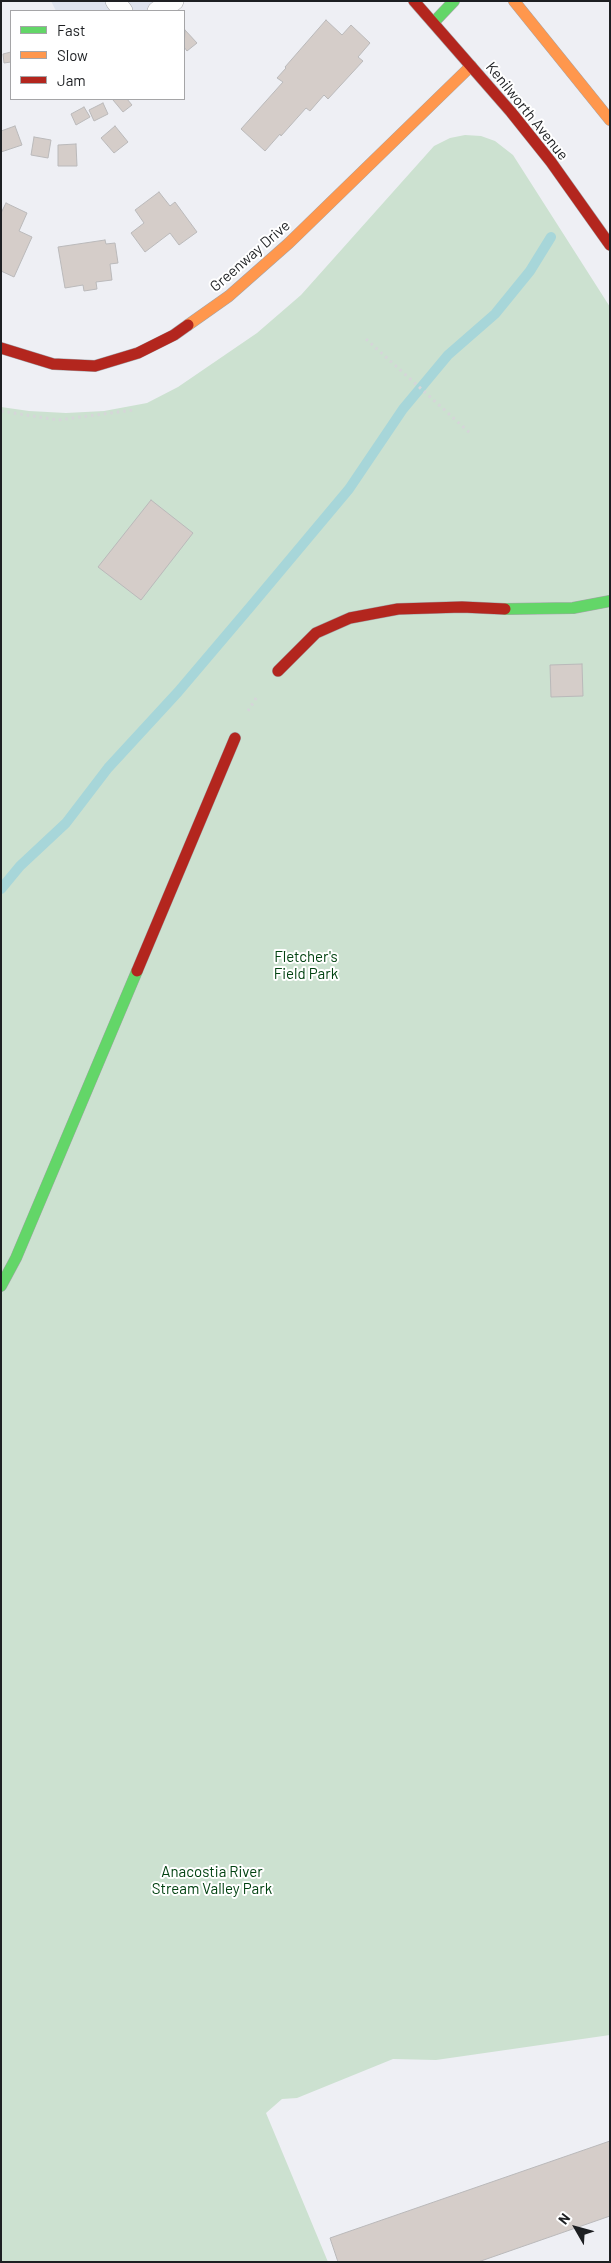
<!DOCTYPE html>
<style>
body{margin:0}
#map{position:relative;width:611px;height:2263px;overflow:hidden;background:#eeeff4;font-family:Barlow,sans-serif}
canvas{display:block}
.frame{position:absolute;inset:0;border:2px solid #1d1f22;pointer-events:none}
.legend{position:absolute;left:10px;top:10px;width:175px;height:90px;box-sizing:border-box;background:#fff;border:1px solid #a5a5a7;margin:0;padding:6px 9px;list-style:none;font-size:15px;color:#1d1f22}
.legend li{display:flex;align-items:center;gap:10px;height:25px}
.legend b{width:25px;border:1px solid #a5a5a7}
.north{position:absolute;left:551px;top:2203px;width:50px;height:50px;-webkit-text-stroke:4px #fff;paint-order:stroke;rotate:308deg;font-size:14px;font-weight:700;line-height:20px;text-align:center;color:#1d1f22}
.north::after{content:'';display:block;margin:auto;width:18px;height:22px;background:#1d1f22;clip-path:polygon(50% 0,100% 100%,50% 72%,0 100%)}
</style>
<div id="map">
<canvas width="611" height="2263"></canvas>
<div class="frame"></div>
<ul class="legend">
<li><b style="height:6px;background:#63d668"></b>Fast</li>
<li><b style="height:6px;background:#ff974d"></b>Slow</li>
<li><b style="height:6px;background:#b3261e"></b>Jam</li>
</ul>
<div class="north">N</div>
</div>
<script>
const ctx = document.querySelector('canvas').getContext('2d');
ctx.lineJoin = 'round';
function fillPath(path, color) { ctx.fillStyle = color; ctx.fill(path, 'evenodd'); }
const poly = rows => new Path2D(rows.map(r => 'M' + r).join(''));
function stroke(path, color, width, dash) { ctx.strokeStyle = color; ctx.lineWidth = width; ctx.lineCap = dash ? 'butt' : 'round'; ctx.setLineDash(dash || []); ctx.stroke(path); }
function write(font, color, halo, rows, align = 'center') {
  ctx.font = font + ' Barlow,sans-serif'; ctx.lineWidth = 4; ctx.setLineDash([]); ctx.textBaseline = 'middle'; ctx.strokeStyle = halo; ctx.fillStyle = color; for (const [text, x, y, turn = 0] of rows) {
    ctx.save(); ctx.translate(x, y); ctx.rotate((+turn || 0) * Math.PI / 180); ctx.textAlign = isNaN(turn) ? turn : align; if (halo) ctx.strokeText(text, 0, 0); ctx.fillText(text, 0, 0); ctx.restore();
  }
}
const built = poly([
 [51,1,168,1,160,11,56,11]
]);
const green = poly([
 [465,135,481,136,495,141,513,155,610,307,610,2035,436,2060,393,2059,297,2098,282,2099,266,2113,328,2262,1,2262,1,407,29,411,66,413,104,411,147,403,178,387,257,333,301,295,434,146,450,138]
]);
const stream = poly([
 [1,889,20,866,66,823,108,768,178,692,251,606,349,489,403,409,448,355,495,314,530,271,551,237]
]);
const building = poly([
 [326,20,342,35,351,25,370,43,358,57,363,61,328,99,324,95,310,111,306,108,281,136,280,134,265,151,241,129,283,82,277,78,286,68,285,67,326,20],
 [185,30,197,43,187,51,184,47,185,30],
 [11,52,11,62,4,63,3,54,11,52],
 [115,99,127,99,132,105,123,112,113,100,115,99],
 [103,103,108,114,94,121,89,110,103,103],
 [84,107,90,117,76,125,71,114,84,107],
 [15,126,22,145,1,152,1,131,15,126],
 [115,126,128,142,114,153,101,138,115,126],
 [34,137,51,140,48,158,31,155,34,137],
 [76,144,77,166,58,166,58,145,76,144],
 [159,192,170,206,175,202,197,232,179,245,170,233,145,252,131,233,144,223,135,210,159,192],
 [6,203,27,213,19,231,32,237,14,277,1,271,1,213,6,203],
 [105,240,106,244,115,243,118,263,110,264,112,280,96,282,97,289,84,291,83,285,65,288,58,247,105,240],
 [151,500,193,533,141,600,98,567,151,500],
 [582,664,583,696,551,697,550,665,582,664],
 [610,2141,610,2216,478,2262,338,2262,330,2238,610,2141]
]);
const path = poly([
 [366,339,470,433],
 [1,411,58,420,133,410],
 [248,711,258,695]
]);
const lane = poly([
 [115,1,123,11],
 [157,11,174,1]
]);
const fast = poly([
 [434,22,454,1],
 [505,609,573,608,610,601],
 [1,1286,16,1258,137,971]
]);
const slow = poly([
 [514,1,610,120],
 [188,325,229,296,289,243,471,66]
]);
const jam = poly([
 [414,1,511,112,551,162,610,245],
 [1,348,53,364,95,366,138,353,174,335,188,325],
 [278,671,316,633,350,618,398,609,462,607,505,609],
 [137,971,235,738]
]);
const streetNames = [
 ["Kenilworth Avenue",527,111,51],
 ["Greenway Drive",250,256,-41]
];
const parkNames = [
 ["Fletcher's",306,957],
 ["Field Park",306,974],
 ["Anacostia River",212,1872],
 ["Stream Valley Park",212,1889]
];
fillPath(built, '#dee3ee');
fillPath(green, '#cce1d0');
stroke(stream, '#a7d6d9', 10);
fillPath(building, '#d5cdc9');
stroke(building, '#bab9ba', 1);
stroke(lane, '#a3a4a8', 20);
stroke(fast, '#a3a4a8', 12);
stroke(slow, '#a3a4a8', 12);
stroke(jam, '#a3a4a8', 12);
stroke(path, '#d5d6d8', 3, [2.5, 4]);
stroke(lane, '#fcfdfd', 19);
stroke(fast, '#63d668', 11);
stroke(slow, '#ff974d', 11);
stroke(jam, '#b3261e', 11);
write('15px', '#1d1f22', '#fff', streetNames);
write('15px', '#024211', '#fff', parkNames);
</script>
